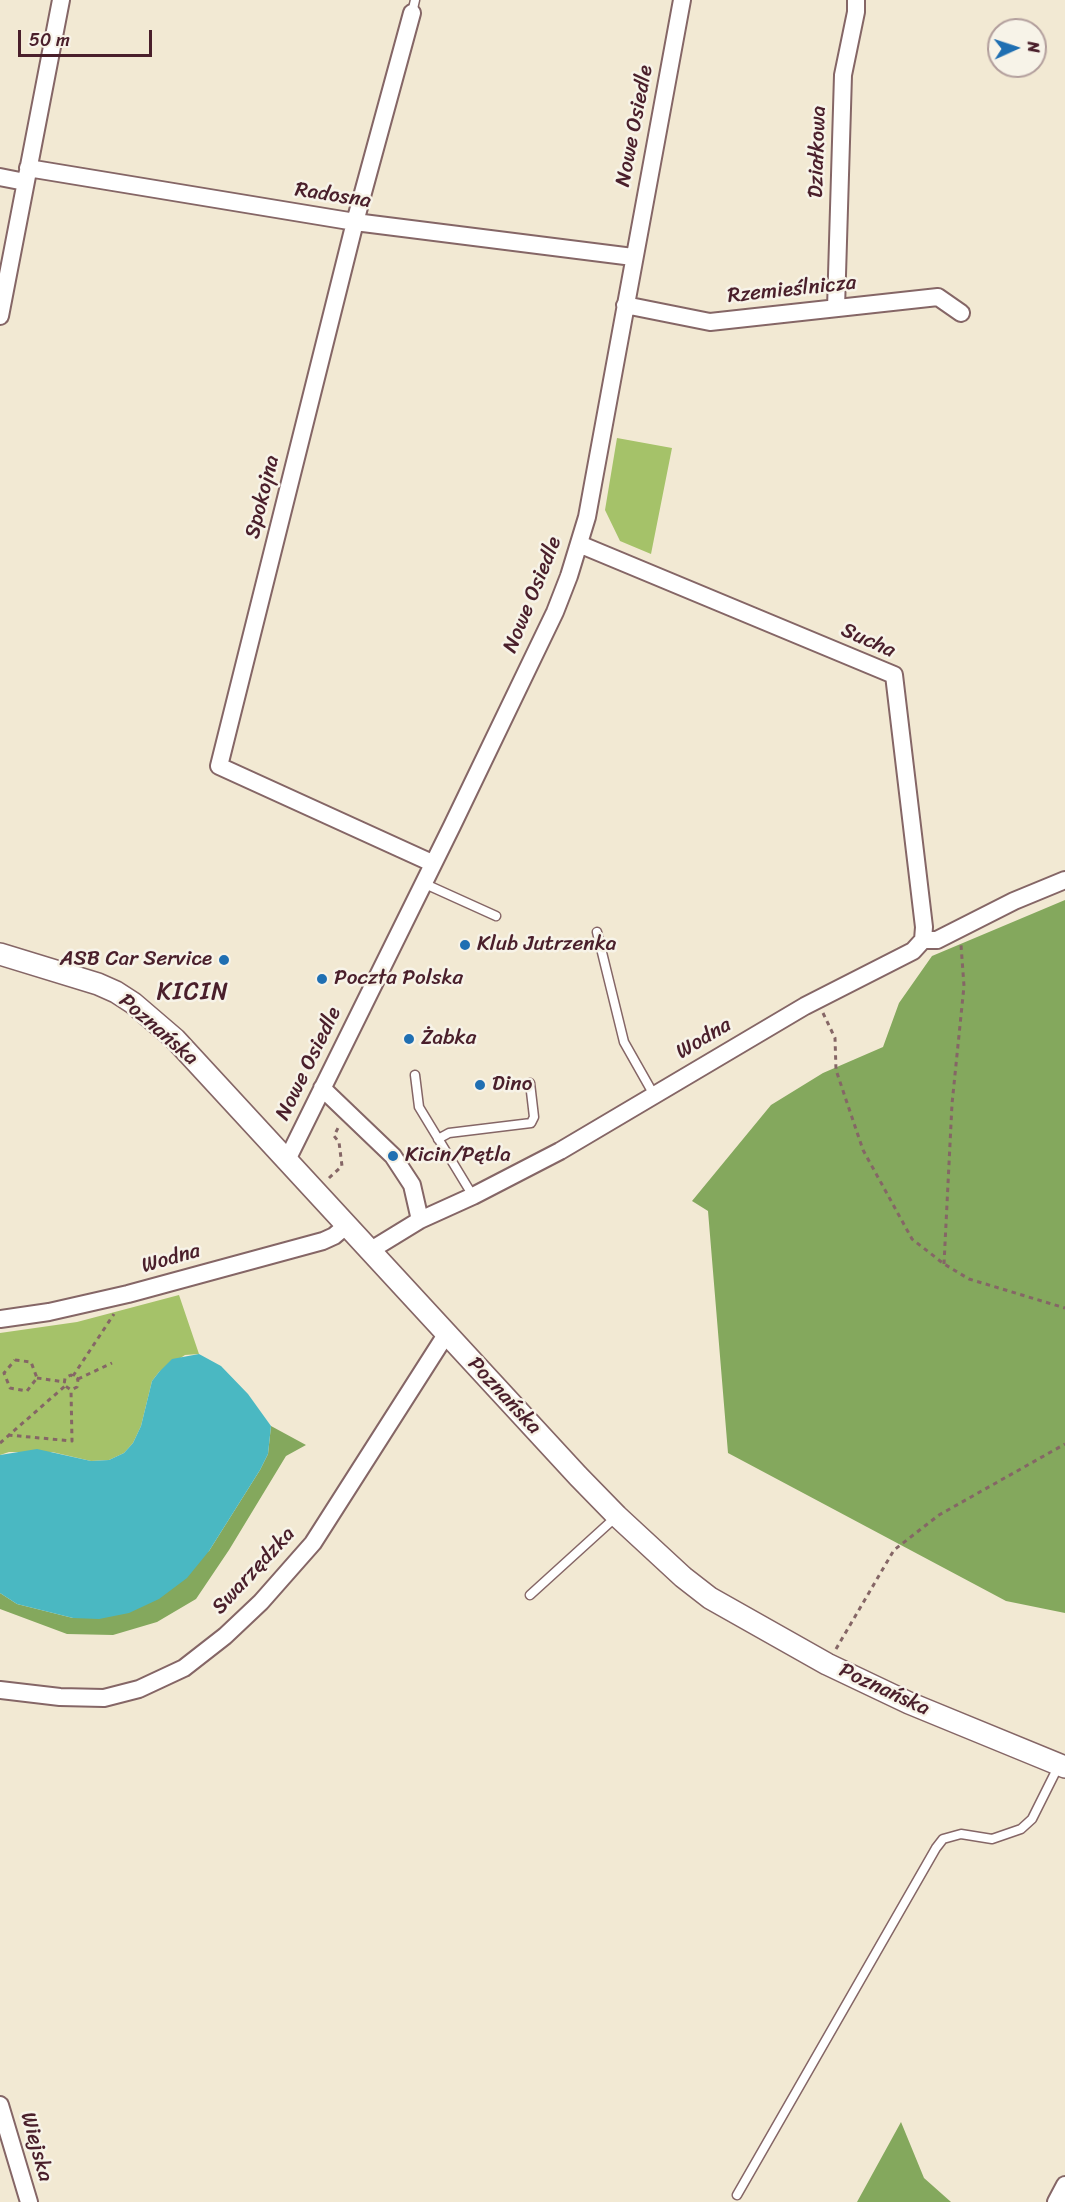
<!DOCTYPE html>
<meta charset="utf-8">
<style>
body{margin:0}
#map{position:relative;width:1065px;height:2202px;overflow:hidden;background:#f2e9d3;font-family:Sriracha,sans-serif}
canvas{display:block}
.north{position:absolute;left:987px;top:18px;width:60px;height:60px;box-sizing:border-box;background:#f7f3e8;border:2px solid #b29e9c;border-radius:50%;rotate:87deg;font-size:16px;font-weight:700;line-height:24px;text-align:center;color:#4a1f2b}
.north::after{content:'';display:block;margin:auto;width:21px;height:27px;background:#1f6fb2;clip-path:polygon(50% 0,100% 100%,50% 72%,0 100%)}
.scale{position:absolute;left:18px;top:30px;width:134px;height:27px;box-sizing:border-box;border:3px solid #4a1f2b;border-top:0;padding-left:8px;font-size:18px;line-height:21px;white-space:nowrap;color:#4a1f2b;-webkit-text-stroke:4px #f7f3e8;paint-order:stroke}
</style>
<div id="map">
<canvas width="1065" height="2202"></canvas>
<div class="north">N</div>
<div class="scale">50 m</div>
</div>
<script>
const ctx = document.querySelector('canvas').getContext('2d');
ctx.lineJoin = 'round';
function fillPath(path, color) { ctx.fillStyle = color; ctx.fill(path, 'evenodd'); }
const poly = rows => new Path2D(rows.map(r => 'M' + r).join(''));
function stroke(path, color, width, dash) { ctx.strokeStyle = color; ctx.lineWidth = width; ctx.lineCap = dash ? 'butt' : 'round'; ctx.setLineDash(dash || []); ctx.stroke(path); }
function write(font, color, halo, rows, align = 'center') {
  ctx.font = font + ' Sriracha,sans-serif'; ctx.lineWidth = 5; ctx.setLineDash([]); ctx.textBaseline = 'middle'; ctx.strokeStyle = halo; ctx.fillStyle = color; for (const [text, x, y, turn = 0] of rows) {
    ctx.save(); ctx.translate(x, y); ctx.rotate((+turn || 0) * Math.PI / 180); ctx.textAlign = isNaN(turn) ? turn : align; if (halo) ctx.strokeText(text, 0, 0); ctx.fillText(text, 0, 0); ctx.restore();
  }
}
const green = poly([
 [617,438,672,448,651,554,620,541,605,510],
 [179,1295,199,1354,185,1355,159,1372,152,1381,141,1426,133,1443,124,1453,109,1460,91,1461,52,1452,9,1452,0,1455,0,1333,77,1322]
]);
const forest = poly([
 [1065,900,1065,1613,1006,1601,728,1453,708,1211,692,1201,771,1105,823,1073,883,1047,899,1003,932,956],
 [271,1426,306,1445,286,1456,229,1550,196,1599,157,1622,113,1635,67,1634,0,1609,0,1593,17,1604,73,1618,209,1551,260,1470,268,1454],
 [901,2122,924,2178,951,2202,857,2202]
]);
const water = poly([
 [199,1354,221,1366,248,1394,271,1426,268,1454,260,1470,209,1551,187,1578,159,1599,129,1613,99,1619,73,1618,17,1604,0,1593,0,1455,37,1449,91,1461,109,1460,124,1453,133,1443,141,1426,152,1381,159,1372,172,1359]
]);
const path = poly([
 [823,1013,835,1038,836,1070,863,1150,912,1239,944,1264,969,1279,1065,1308],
 [329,1178,342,1166,339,1142,334,1136,338,1128],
 [944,1264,952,1104,964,986,961,945],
 [15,1360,31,1362,37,1378,27,1391,10,1388,4,1373,15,1360],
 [73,1376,114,1314],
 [37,1378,65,1382],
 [78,1379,112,1363],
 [8,1435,72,1441,71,1390,64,1385,65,1378,71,1375,78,1379,77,1387,71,1390],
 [0,1443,65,1386],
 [836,1649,894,1550,939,1515,1065,1444]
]);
const service = poly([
 [412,13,415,0],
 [423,883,496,916],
 [597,932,624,1042,654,1095],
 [415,1075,419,1107,473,1196],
 [438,1139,449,1133,531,1123,534,1117,530,1083],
 [530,1595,617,1516],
 [737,2195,936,1848,943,1839,961,1834,992,1839,1021,1829,1032,1819,1059,1765]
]);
const minor = poly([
 [412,13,355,222,219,766,432,863],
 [28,168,355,222,633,257],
 [0,177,25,182],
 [625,305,710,322,938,297,961,313],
 [836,308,843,75,856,12,856,0],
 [0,316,61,0],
 [579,544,894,675,924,927,923,940],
 [322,1088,393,1156,412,1185,420,1220],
 [287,1160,452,826,555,612,569,576,587,517,593,484,682,0],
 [371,1250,420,1220,473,1196,560,1151,805,1006,913,951,923,940,937,940,1014,901,1065,880],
 [0,1319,49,1312,128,1294,323,1241,334,1236,347,1225],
 [0,1690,60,1697,104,1698,139,1689,184,1668,225,1636,261,1602,313,1543,447,1333],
 [0,2105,29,2202],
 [1056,2202,1065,2185]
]);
const tertiary = poly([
 [0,954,98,984,116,992,133,1003,175,1039,578,1476,617,1516,683,1577,710,1598,827,1664,909,1703,1065,1767]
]);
const markers = [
 [465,945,6,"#1f6fb2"],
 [224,960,6,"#1f6fb2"],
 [322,979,6,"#1f6fb2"],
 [409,1039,6,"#1f6fb2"],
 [480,1085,6,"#1f6fb2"],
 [393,1156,6,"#1f6fb2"]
];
const streetNames = [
 ["Nowe Osiedle",635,126,-79],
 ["Działkowa",818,152,-88],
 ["Radosna",333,196,9],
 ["Rzemieślnicza",792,290,-6],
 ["Spokojna",263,497,-76],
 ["Nowe Osiedle",533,595,-68],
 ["Sucha",868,641,24],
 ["Poznańska",158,1030,41],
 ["Wodna",704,1039,-31],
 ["Nowe Osiedle",309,1064,-64],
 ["Wodna",171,1259,-16],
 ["Poznańska",504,1396,47],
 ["Swarzędzka",254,1571,-47],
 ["Poznańska",884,1690,25],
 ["Wiejska",36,2147,74]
];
const poiNames = [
 ["Klub Jutrzenka",477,945],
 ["ASB Car Service",212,960,"right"],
 ["Poczta Polska",334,979],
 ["Żabka",421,1039],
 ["Dino",492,1085],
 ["Kicin/Pętla",405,1156]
];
const quarterNames = [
 ["KICIN",193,993]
];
fillPath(green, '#a5c269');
fillPath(forest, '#84a85d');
fillPath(water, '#4ab8c2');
stroke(service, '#856666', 11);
stroke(minor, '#856666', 20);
stroke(tertiary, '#856666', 24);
stroke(path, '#856666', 3, [4.5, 4.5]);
stroke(service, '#fff', 8);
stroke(minor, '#fff', 16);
stroke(tertiary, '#fff', 21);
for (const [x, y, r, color] of markers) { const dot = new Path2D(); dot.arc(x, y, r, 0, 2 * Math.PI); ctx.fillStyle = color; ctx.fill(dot); stroke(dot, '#f7f3e8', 2); }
write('21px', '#4a1f2b', '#f7f3e8', streetNames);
write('21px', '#4a1f2b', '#f7f3e8', poiNames, 'left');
ctx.letterSpacing = '1.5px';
write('24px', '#4a1f2b', '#f7f3e8', quarterNames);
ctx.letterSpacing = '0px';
</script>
